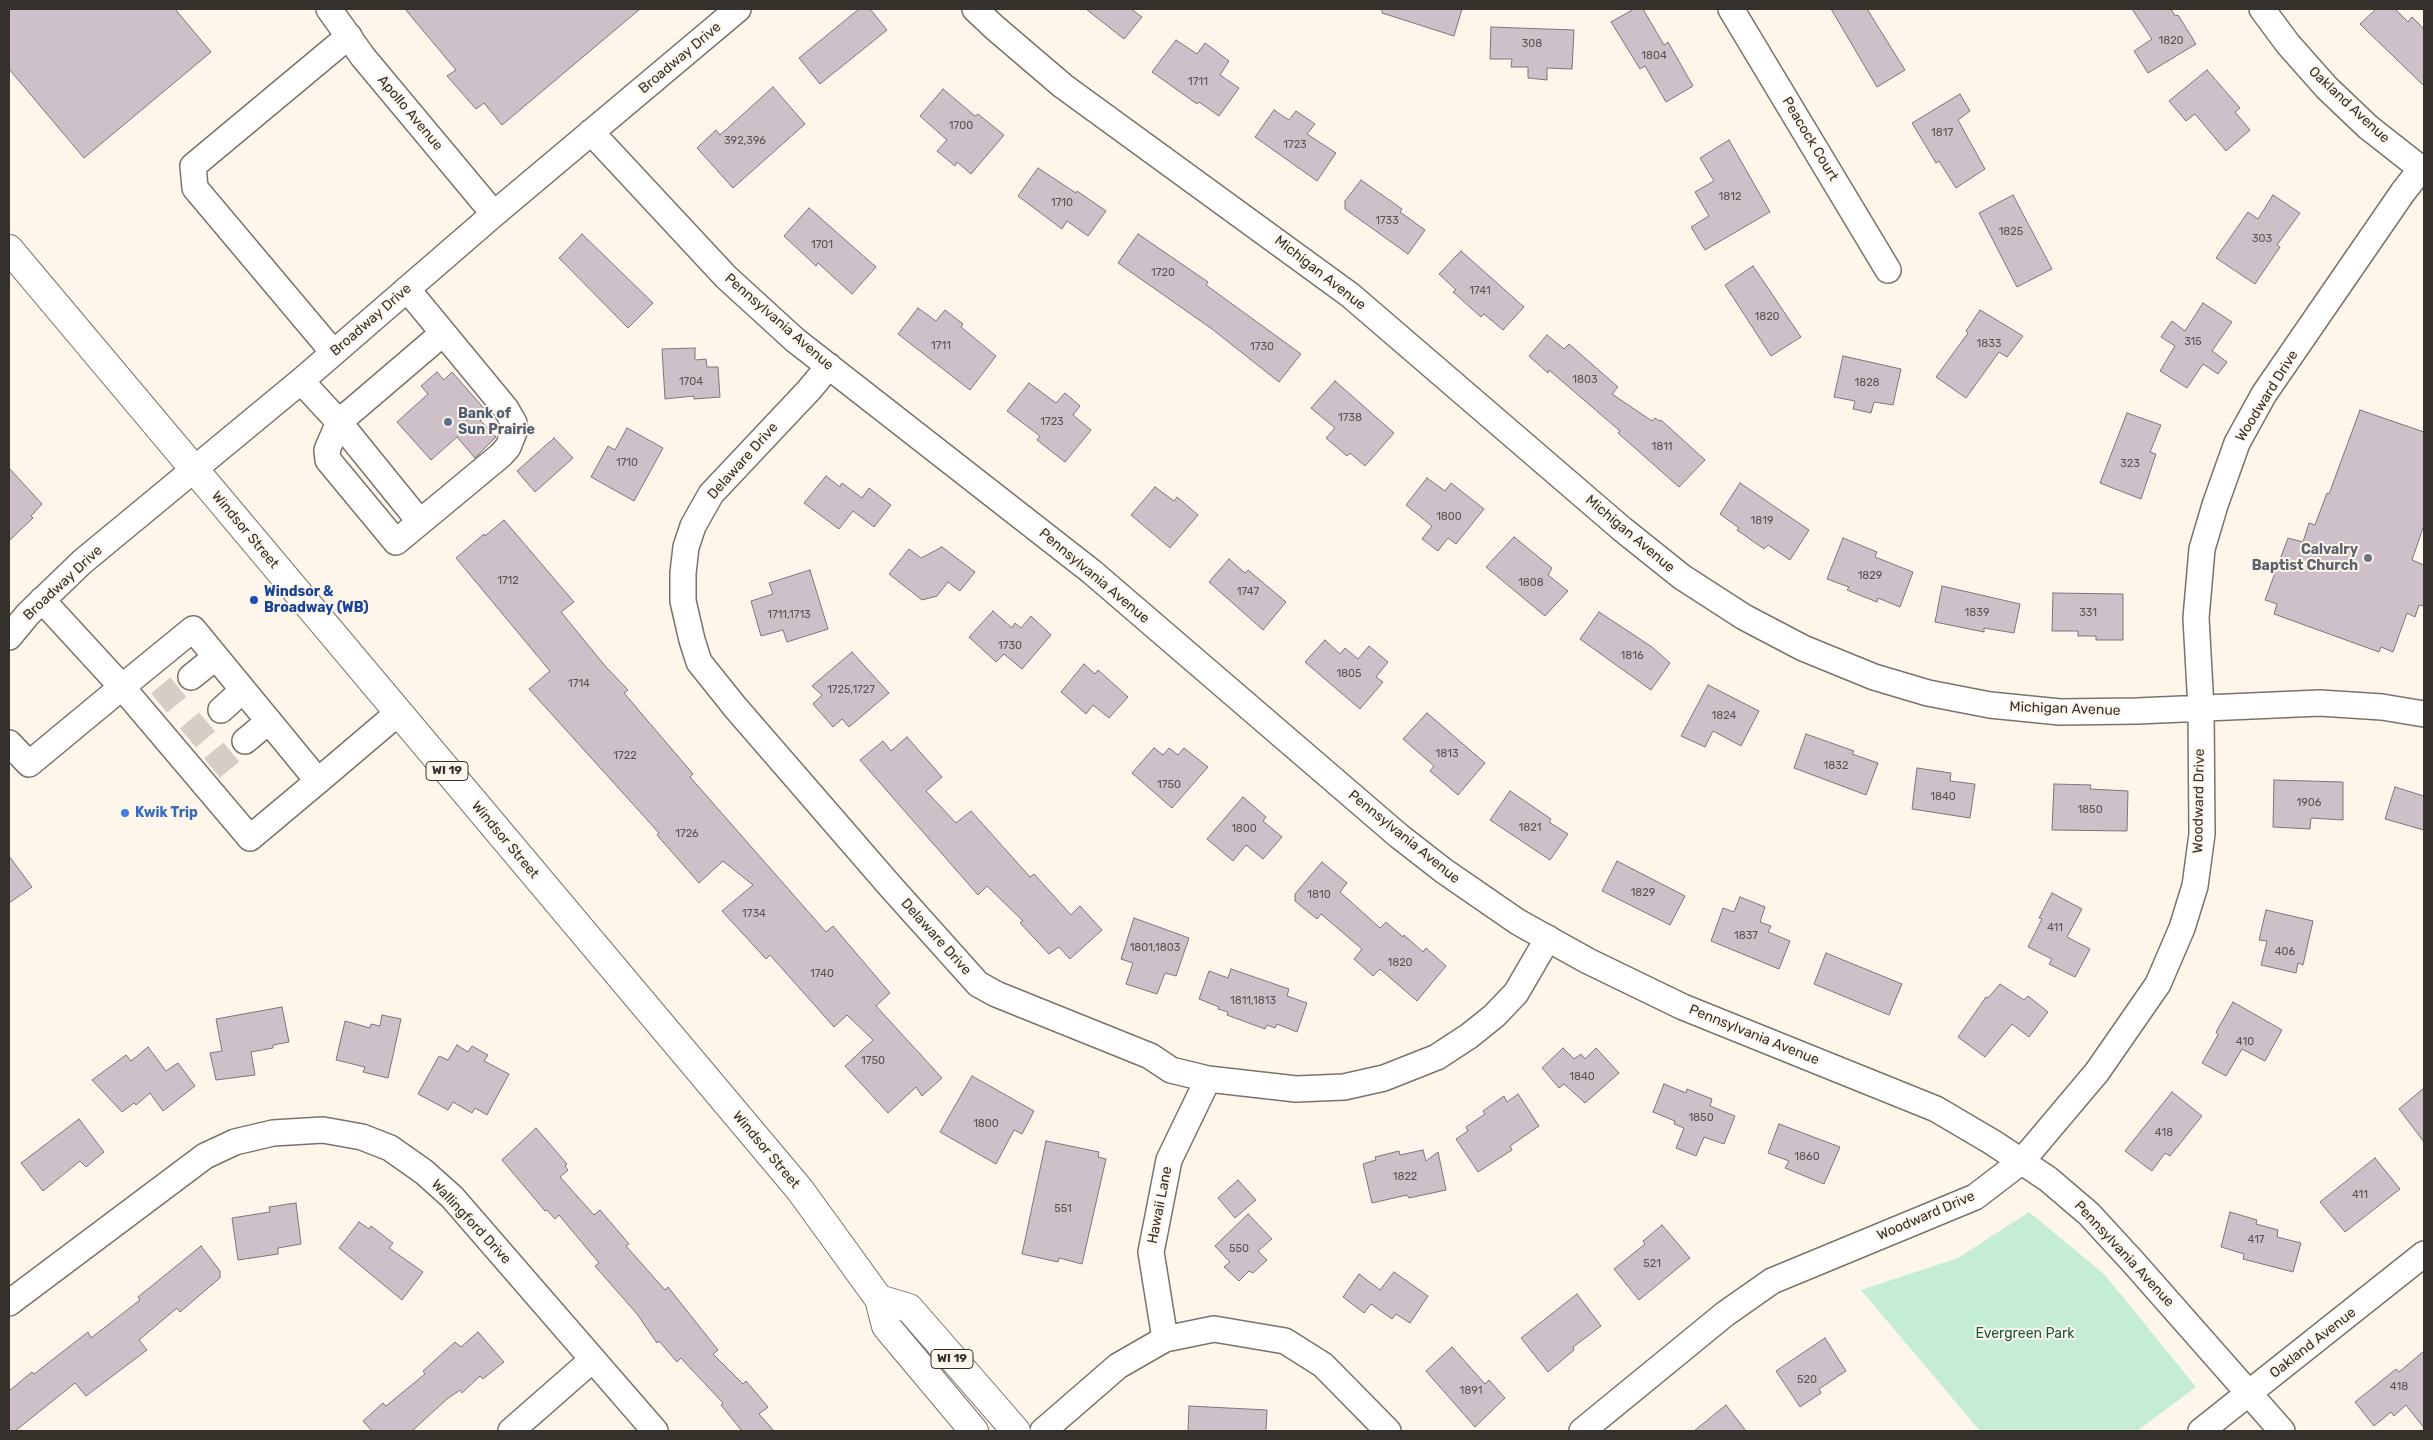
<!DOCTYPE html>
<style>
body{margin:0}
#map{position:relative;width:2433px;height:1440px;overflow:hidden;background:#fff6eb;font-family:Rubik,sans-serif}
canvas{display:block}
.frame{position:absolute;inset:0;border:10px solid #34302c;pointer-events:none}
</style>
<div id="map">
<canvas width="2433" height="1440"></canvas>
<div class="frame"></div>
</div>
<script>
const ctx = document.querySelector('canvas').getContext('2d');
ctx.lineJoin = 'round';
function fillPath(path, color) { ctx.fillStyle = color; ctx.fill(path, 'evenodd'); }
const poly = rows => new Path2D(rows.map(r => 'M' + r).join(''));
function stroke(path, color, width, dash) { ctx.strokeStyle = color; ctx.lineWidth = width; ctx.lineCap = dash ? 'butt' : 'round'; ctx.setLineDash(dash || []); ctx.stroke(path); }
function write(font, color, halo, rows, align = 'center') {
  ctx.font = font + ' Rubik,sans-serif'; ctx.lineWidth = 4; ctx.setLineDash([]); ctx.textBaseline = 'middle'; ctx.strokeStyle = halo; ctx.fillStyle = color; for (const [text, x, y, turn = 0] of rows) {
    ctx.save(); ctx.translate(x, y); ctx.rotate((+turn || 0) * Math.PI / 180); ctx.textAlign = isNaN(turn) ? turn : align; if (halo) ctx.strokeText(text, 0, 0); ctx.fillText(text, 0, 0); ctx.restore();
  }
}
const green = poly([
 [2029,1212,2105,1275,2196,1387,2137,1431,1980,1431,1861,1290,1958,1258]
]);
const building = poly([
 [9,9,175,9,211,52,84,158,9,69,9,9],
 [405,9,640,9,502,125,484,103,476,109,447,76,456,70,405,9],
 [859,9,870,9,887,30,820,84,799,58,859,9],
 [1086,9,1131,9,1142,17,1124,39,1086,9],
 [1382,9,1462,9,1454,36,1382,13,1382,9],
 [1634,9,1643,9,1664,45,1668,42,1693,86,1666,102,1645,66,1640,69,1611,22,1634,9],
 [1831,9,1867,9,1905,70,1877,87,1831,9],
 [2132,9,2171,9,2175,16,2178,15,2196,44,2148,73,2134,51,2152,39,2132,9],
 [2376,9,2395,9,2408,22,2412,17,2424,29,2424,86,2360,24,2376,9],
 [1491,27,1574,30,1572,69,1547,68,1547,80,1528,78,1528,67,1511,67,1512,59,1490,59,1491,27],
 [1176,40,1197,54,1205,43,1229,61,1220,75,1239,88,1219,116,1199,102,1197,104,1152,72,1176,40],
 [2207,70,2240,108,2235,112,2250,130,2226,151,2195,114,2186,121,2169,101,2207,70],
 [773,87,805,124,733,188,697,148,716,130,720,135,773,87],
 [943,89,975,116,978,114,1004,135,971,174,957,162,955,166,937,151,947,140,920,116,943,89],
 [1960,94,1970,111,1958,120,1985,169,1956,188,1939,161,1936,163,1912,123,1960,94],
 [1274,110,1289,120,1296,111,1315,124,1307,134,1336,153,1317,181,1255,137,1274,110],
 [1729,140,1770,212,1705,250,1691,227,1709,216,1695,192,1714,181,1700,158,1729,140],
 [1038,168,1076,193,1077,191,1106,211,1088,236,1067,221,1062,229,1018,196,1038,168],
 [1361,180,1402,209,1400,212,1425,230,1408,254,1345,209,1345,201,1361,180],
 [2013,195,2052,269,2017,287,1979,213,2013,195],
 [2273,195,2300,213,2277,245,2280,247,2255,284,2216,258,2248,212,2258,219,2273,195],
 [809,208,876,267,852,294,818,263,816,266,784,236,809,208],
 [582,234,653,303,628,328,559,258,582,234],
 [1138,234,1208,282,1206,285,1301,354,1279,382,1212,329,1118,263,1138,234],
 [1461,251,1524,307,1503,330,1484,314,1481,317,1453,292,1456,290,1439,274,1461,251],
 [1753,266,1801,337,1771,356,1725,285,1753,266],
 [2203,303,2232,322,2212,351,2227,362,2218,374,2203,364,2187,388,2160,371,2175,346,2161,337,2172,321,2185,331,2203,303],
 [918,308,936,321,945,310,963,324,961,327,996,356,970,390,898,334,918,308],
 [1980,310,2023,336,2007,357,1999,352,1966,398,1936,377,1968,333,1966,331,1980,310],
 [1547,335,1564,349,1569,344,1618,387,1612,394,1652,421,1655,418,1659,421,1661,420,1705,460,1679,487,1618,433,1620,431,1549,370,1548,373,1529,356,1547,335],
 [695,348,695,360,706,359,707,367,718,367,720,397,694,399,694,396,665,399,662,349,695,348],
 [1843,356,1901,369,1893,405,1874,402,1871,413,1853,409,1855,401,1834,397,1843,356],
 [437,372,444,380,452,372,488,413,480,420,496,437,475,458,457,437,431,460,397,422,428,394,421,386,437,372],
 [1335,381,1394,433,1365,466,1350,453,1347,456,1326,438,1335,428,1311,408,1335,381],
 [1029,383,1056,403,1065,393,1080,406,1073,415,1091,430,1065,462,1037,440,1040,436,1007,411,1029,383],
 [2360,410,2424,432,2424,525,2412,560,2424,565,2424,606,2419,605,2415,617,2407,613,2393,652,2381,647,2379,652,2274,614,2277,604,2265,600,2288,538,2303,542,2309,523,2315,525,2327,493,2329,494,2360,410],
 [2127,413,2161,425,2150,452,2156,454,2141,499,2100,483,2127,413],
 [627,428,663,448,634,501,591,477,608,446,615,450,627,428],
 [554,438,573,458,535,492,517,471,554,438],
 [9,468,42,504,31,516,33,518,9,541,9,468],
 [826,476,840,487,842,483,862,498,869,488,891,505,874,527,853,511,839,529,804,503,826,476],
 [1427,478,1445,491,1451,483,1484,509,1456,544,1448,538,1438,551,1422,539,1432,526,1406,505,1427,478],
 [1740,483,1809,530,1790,560,1768,545,1764,549,1737,530,1739,528,1720,514,1740,483],
 [1155,487,1174,501,1177,497,1198,515,1170,548,1131,515,1155,487],
 [504,520,574,602,561,612,606,667,628,690,624,693,693,774,690,777,826,932,833,926,890,993,876,1006,942,1078,922,1096,916,1087,888,1113,845,1066,873,1040,847,1015,834,1027,770,955,766,959,722,911,753,885,723,861,699,883,657,835,659,833,529,689,550,671,456,558,484,534,485,536,504,520],
 [1514,537,1552,568,1548,575,1568,591,1545,616,1486,567,1514,537],
 [1843,538,1877,552,1875,557,1913,572,1900,607,1878,598,1877,602,1847,590,1849,587,1827,579,1843,538],
 [942,547,975,572,960,591,948,582,937,596,922,600,889,574,909,549,921,558,942,547],
 [1229,559,1245,573,1248,570,1286,602,1263,630,1209,582,1229,559],
 [810,570,828,629,787,642,783,630,761,636,751,601,773,594,769,583,810,570],
 [1942,586,2020,604,2014,633,1984,628,1984,632,1935,622,1942,586],
 [2053,593,2123,594,2123,640,2096,640,2096,636,2078,636,2078,631,2052,631,2053,593],
 [993,611,1012,628,1015,623,1021,628,1031,616,1051,635,1022,669,1004,654,996,662,969,637,993,611],
 [1599,612,1652,647,1670,663,1651,690,1580,639,1599,612],
 [1325,640,1340,654,1345,648,1358,659,1369,646,1388,662,1376,677,1383,682,1360,709,1305,662,1325,640],
 [852,652,889,693,849,727,842,719,833,727,813,704,822,695,812,686,852,652],
 [1084,664,1095,674,1098,670,1128,697,1109,718,1093,705,1086,714,1061,692,1084,664],
 [1708,685,1759,711,1741,746,1713,731,1705,747,1681,736,1708,685],
 [1427,713,1485,763,1458,795,1430,771,1434,766,1403,739,1427,713],
 [1806,734,1854,751,1852,754,1878,763,1866,795,1794,768,1806,734],
 [907,737,942,777,926,791,956,823,971,811,1030,877,1034,874,1071,915,1080,906,1102,930,1070,959,1059,947,1049,954,1020,923,1023,921,987,886,978,895,860,760,883,741,891,751,907,737],
 [1154,748,1163,755,1169,748,1178,755,1184,748,1208,767,1172,808,1132,773,1154,748],
 [1917,768,1951,773,1950,781,1975,784,1970,818,1912,809,1917,768],
 [2274,780,2343,782,2343,820,2311,818,2310,829,2273,827,2274,780],
 [2054,784,2091,785,2090,789,2128,791,2127,831,2052,830,2054,784],
 [2395,787,2424,796,2424,830,2385,819,2395,787],
 [1510,791,1551,819,1549,822,1568,834,1550,860,1490,820,1510,791],
 [1243,797,1266,817,1263,821,1282,837,1263,859,1246,845,1233,861,1207,839,1243,797],
 [9,856,32,887,9,903,9,856],
 [1617,861,1685,896,1670,925,1602,891,1617,861],
 [1322,862,1347,883,1340,892,1380,928,1386,922,1403,937,1404,935,1423,952,1426,948,1446,966,1417,1001,1380,969,1373,976,1354,959,1362,949,1321,914,1317,919,1295,901,1295,894,1322,862],
 [2052,893,2082,909,2067,937,2090,949,2075,977,2049,964,2052,959,2028,947,2042,919,2039,918,2052,893],
 [1740,897,1765,907,1760,922,1771,926,1768,932,1790,941,1779,969,1711,941,1723,908,1734,912,1740,897],
 [2266,910,2313,921,2303,965,2298,963,2296,973,2261,965,2267,941,2259,940,2266,910],
 [1134,918,1189,938,1176,976,1165,973,1157,994,1126,984,1133,963,1121,959,1134,918],
 [1826,953,1902,984,1889,1015,1814,984,1826,953],
 [1231,969,1289,989,1287,996,1307,1003,1297,1032,1277,1024,1275,1028,1267,1025,1265,1029,1227,1015,1228,1012,1218,1009,1219,1007,1199,999,1209,971,1228,978,1231,969],
 [2000,984,2024,1000,2028,996,2048,1012,2029,1037,2012,1024,1985,1057,1958,1037,1986,997,1988,998,2000,984],
 [2233,1002,2282,1030,2265,1061,2242,1049,2226,1076,2202,1063,2218,1035,2216,1032,2233,1002],
 [282,1007,289,1042,273,1045,273,1048,251,1052,255,1075,216,1080,210,1053,222,1051,216,1019,282,1007],
 [382,1015,401,1019,388,1078,363,1072,365,1067,336,1060,345,1021,370,1028,371,1024,380,1026,382,1015],
 [457,1045,468,1052,472,1046,488,1055,484,1061,509,1074,487,1115,475,1108,472,1113,453,1102,448,1110,418,1094,439,1056,448,1060,457,1045],
 [148,1047,166,1071,178,1063,195,1086,163,1111,150,1093,136,1105,134,1103,122,1112,92,1080,126,1055,131,1061,148,1047],
 [1563,1048,1574,1059,1581,1054,1585,1059,1596,1048,1619,1073,1585,1103,1564,1084,1559,1088,1542,1068,1563,1048],
 [972,1076,1034,1111,1022,1134,1014,1130,996,1164,940,1132,972,1076],
 [1664,1084,1686,1093,1687,1089,1712,1099,1710,1106,1735,1116,1724,1144,1704,1137,1696,1156,1676,1148,1684,1128,1674,1124,1675,1121,1653,1112,1664,1084],
 [2424,1088,2424,1142,2399,1109,2424,1088],
 [2172,1092,2202,1116,2170,1156,2165,1153,2152,1171,2125,1151,2172,1092],
 [1518,1094,1539,1126,1510,1146,1512,1150,1478,1172,1456,1139,1468,1131,1466,1127,1485,1114,1483,1111,1504,1096,1507,1102,1518,1094],
 [79,1119,104,1152,86,1167,80,1161,43,1191,21,1163,79,1119],
 [1779,1124,1840,1147,1824,1184,1785,1168,1789,1161,1768,1153,1779,1124],
 [536,1128,567,1164,565,1166,568,1170,560,1177,594,1215,600,1210,629,1244,626,1246,665,1290,668,1287,718,1350,713,1354,743,1384,746,1381,768,1407,759,1414,774,1431,742,1431,721,1405,723,1403,693,1371,681,1358,677,1362,659,1341,657,1343,637,1314,595,1266,599,1263,559,1215,555,1219,547,1210,545,1211,502,1160,536,1128],
 [1046,1141,1099,1152,1098,1157,1106,1159,1082,1264,1059,1258,1058,1262,1022,1254,1046,1141],
 [1423,1150,1426,1161,1438,1152,1446,1190,1409,1198,1407,1195,1372,1203,1363,1164,1376,1160,1375,1157,1399,1151,1400,1155,1423,1150],
 [2375,1158,2400,1189,2345,1232,2320,1202,2375,1158],
 [1238,1180,1256,1200,1235,1218,1218,1198,1238,1180],
 [296,1203,301,1244,278,1248,278,1254,238,1260,232,1218,270,1212,269,1207,296,1203],
 [2230,1212,2257,1220,2256,1224,2278,1230,2277,1237,2301,1243,2293,1272,2243,1259,2244,1254,2221,1247,2230,1212],
 [1248,1214,1272,1239,1258,1251,1267,1260,1253,1273,1249,1271,1239,1281,1224,1267,1230,1262,1215,1246,1248,1214],
 [359,1222,369,1229,371,1226,393,1243,389,1248,423,1272,402,1300,339,1248,359,1222],
 [1662,1225,1690,1258,1639,1300,1614,1269,1645,1244,1643,1241,1662,1225],
 [201,1246,220,1271,220,1278,180,1312,177,1308,139,1340,147,1350,86,1396,75,1383,15,1431,9,1431,9,1391,32,1372,34,1374,88,1332,91,1338,140,1300,138,1297,201,1246],
 [1394,1272,1428,1296,1410,1323,1396,1314,1392,1319,1371,1304,1364,1313,1343,1297,1359,1274,1380,1290,1394,1272],
 [1577,1294,1601,1326,1573,1347,1574,1350,1548,1372,1521,1338,1577,1294],
 [478,1332,504,1362,483,1379,480,1376,462,1393,460,1390,447,1399,412,1431,372,1431,363,1421,383,1403,386,1406,425,1374,423,1371,455,1342,461,1347,478,1332],
 [1825,1338,1846,1371,1819,1389,1821,1393,1800,1407,1776,1371,1825,1338],
 [1452,1347,1485,1384,1489,1380,1505,1398,1475,1427,1426,1371,1452,1347],
 [2424,1351,2424,1428,2406,1405,2394,1416,2391,1412,2374,1426,2355,1402,2396,1369,2399,1372,2424,1351],
 [1726,1405,1746,1431,1694,1431,1726,1405],
 [1189,1406,1267,1410,1266,1431,1188,1431,1189,1406]
]);
const minorTunnel = poly([
 [159,703,191,677],
 [188,738,221,710],
 [212,768,245,741]
]);
const minor = poly([
 [329,9,363,57,494,214],
 [975,9,994,27,1063,86,1350,295,1622,529,1682,577,1744,617,1803,648,1874,677,1928,693,1990,705,2060,712,2137,711,2320,703,2382,707,2424,714],
 [1731,9,1888,270],
 [2262,9,2288,44,2327,88,2368,127,2424,171],
 [591,132,726,277,795,340,1092,572,1399,836,1444,871,1518,922,1588,961,1683,1007,1936,1109,1992,1142,2048,1179,2089,1214,2134,1263,2282,1431],
 [407,289,506,409,514,423,514,432,508,447,501,455,396,542,328,460,327,450,339,422,442,334],
 [333,352,195,188,193,166,349,36],
 [829,366,809,390,711,494,693,526,686,547,683,573,683,601,692,640,699,662,735,707,891,887,978,984,996,994,1150,1056,1171,1070,1208,1079,1296,1089,1344,1087,1384,1078,1437,1057,1469,1036,1494,1016,1516,993,1548,938],
 [301,381,339,422,420,522],
 [9,637,28,614,82,562,301,381,494,214,738,9],
 [191,677,216,657],
 [221,710,243,690],
 [245,741,269,721],
 [9,743,29,764,122,687,42,600],
 [318,781,250,838,122,687,193,629,318,781,398,713],
 [9,1303,205,1156,235,1142,273,1133,323,1130,362,1137,390,1148,424,1172,452,1197,655,1431],
 [1165,1339,1151,1252,1169,1160,1208,1079],
 [511,1431,592,1360],
 [1043,1431,1118,1366,1165,1339,1214,1329,1285,1341,1323,1365,1388,1431],
 [1582,1431,1725,1314,1772,1281,1975,1197,2022,1161,2097,1072,2158,984,2182,928,2195,886,2202,834,2201,708,2196,618,2202,549,2215,505,2237,443,2264,394,2403,192,2421,169],
 [2201,1431,2424,1254]
]);
const major = poly([
 [9,249,800,1190,879,1299,886,1326,974,1431],
 [879,1299,909,1308,1016,1431]
]);
const markers = [
 [448,422,5,"#5c6f8a"],
 [2368,558,5,"#6b7280"],
 [254,600,5,"#1a4fb4"],
 [125,813,5,"#3f7fe0"]
];
const numberNames = [
 ["1820",2171,41],
 ["308",1532,44],
 ["1804",1654,56],
 ["1711",1198,82],
 ["1700",961,126],
 ["1817",1942,133],
 ["392,396",745,141],
 ["1723",1295,145],
 ["1812",1730,197],
 ["1710",1062,203],
 ["1733",1387,221],
 ["1825",2011,232],
 ["303",2262,239],
 ["1701",822,245],
 ["1720",1163,273],
 ["1741",1480,291],
 ["1820",1767,317],
 ["315",2193,342],
 ["1833",1989,344],
 ["1711",941,346],
 ["1730",1262,347],
 ["1803",1585,380],
 ["1704",691,382],
 ["1828",1867,383],
 ["1738",1350,418],
 ["1723",1052,422],
 ["1811",1662,447],
 ["1710",627,463],
 ["323",2130,464],
 ["1800",1449,517],
 ["1819",1762,521],
 ["1829",1870,576],
 ["1712",508,581],
 ["1808",1531,583],
 ["1747",1248,592],
 ["1839",1977,613],
 ["331",2088,613],
 ["1711,1713",789,615],
 ["1730",1010,646],
 ["1816",1632,656],
 ["1805",1349,674],
 ["1714",579,684],
 ["1725,1727",851,690],
 ["1824",1724,716],
 ["1813",1447,754],
 ["1722",625,756],
 ["1832",1836,766],
 ["1750",1169,785],
 ["1840",1943,797],
 ["1906",2309,803],
 ["1850",2090,810],
 ["1821",1530,828],
 ["1800",1244,829],
 ["1726",687,834],
 ["1829",1643,893],
 ["1810",1319,895],
 ["1734",754,914],
 ["411",2055,928],
 ["1837",1746,936],
 ["1801,1803",1155,948],
 ["406",2285,952],
 ["1820",1400,963],
 ["1740",822,974],
 ["1811,1813",1253,1001],
 ["410",2245,1042],
 ["1750",873,1061],
 ["1840",1582,1077],
 ["1850",1701,1118],
 ["1800",986,1124],
 ["418",2164,1133],
 ["1860",1807,1157],
 ["1822",1405,1177],
 ["411",2360,1195],
 ["551",1063,1209],
 ["417",2256,1240],
 ["550",1239,1249],
 ["521",1652,1264],
 ["520",1807,1380],
 ["418",2399,1387],
 ["1891",1471,1391]
];
const shields = [
 [447,771,42],
 [952,1359,42]
];
const shieldNames = [
 ["WI 19",447,771],
 ["WI 19",952,1359]
];
const streetNames = [
 ["Broadway Drive",680,58,-40],
 ["Oakland Avenue",2349,105,43],
 ["Apollo Avenue",410,113,50],
 ["Peacock Court",1810,139,59],
 ["Michigan Avenue",1320,273,38],
 ["Broadway Drive",371,320,-41],
 ["Pennsylvania Avenue",779,322,41],
 ["Woodward Drive",2267,396,-58],
 ["Delaware Drive",743,461,-48],
 ["Windsor Street",245,530,50],
 ["Michigan Avenue",1630,534,40],
 ["Pennsylvania Avenue",1094,576,40],
 ["Broadway Drive",63,583,-43],
 ["Michigan Avenue",2065,709,2],
 ["Woodward Drive",2199,801,-89],
 ["Pennsylvania Avenue",1404,837,39],
 ["Windsor Street",505,840,50],
 ["Delaware Drive",936,937,48],
 ["Pennsylvania Avenue",1754,1035,22],
 ["Windsor Street",766,1150,50],
 ["Hawaii Lane",1160,1205,-79],
 ["Woodward Drive",1926,1216,-23],
 ["Wallingford Drive",471,1222,47],
 ["Pennsylvania Avenue",2124,1254,47],
 ["Oakland Avenue",2313,1343,-38]
];
const serviceNames = [
 ["Bank of",458,414],
 ["Sun Prairie",458,430]
];
const worshipNames = [
 ["Calvalry",2358,550],
 ["Baptist Church",2358,566]
];
const transitNames = [
 ["Windsor &",264,592],
 ["Broadway (WB)",264,608]
];
const shopNames = [
 ["Kwik Trip",135,813]
];
const parkNames = [
 ["Evergreen Park",2025,1334]
];
fillPath(green, '#c5ecd4');
fillPath(building, '#cdc0c8');
stroke(building, '#7f747b', 1);
stroke(minorTunnel, '#d6cec5', 25, [25, 12]);
stroke(minor, '#7a7369', 28);
stroke(major, '#7a7369', 30);
stroke(minor, '#fff', 25);
stroke(major, '#fff', 28);
for (const [x, y, r, color] of markers) { const dot = new Path2D(); dot.arc(x, y, r, 0, 2 * Math.PI); ctx.fillStyle = color; ctx.fill(dot); stroke(dot, '#fff6eb', 2); }
write('11px', '#5a5453', null, numberNames);
for (const [x, y, w] of shields) { const box = new Path2D(); box.roundRect(x - w / 2, y - 9.5, w, 19, 4); ctx.fillStyle = '#fff6eb'; ctx.fill(box); stroke(box, '#34302c', 1); }
write('bold 12px', '#34302c', null, shieldNames);
write('14px', '#34302c', '#fff6eb', streetNames);
write('bold 14px', '#4e5e75', '#fff6eb', serviceNames, 'left');
write('bold 14px', '#5b616d', '#fff6eb', worshipNames, 'right');
write('bold 14px', '#164399', '#fff6eb', transitNames, 'left');
write('bold 14px', '#366cbe', '#fff6eb', shopNames, 'left');
write('14px', '#145b3b', '#fff6eb', parkNames);
</script>
